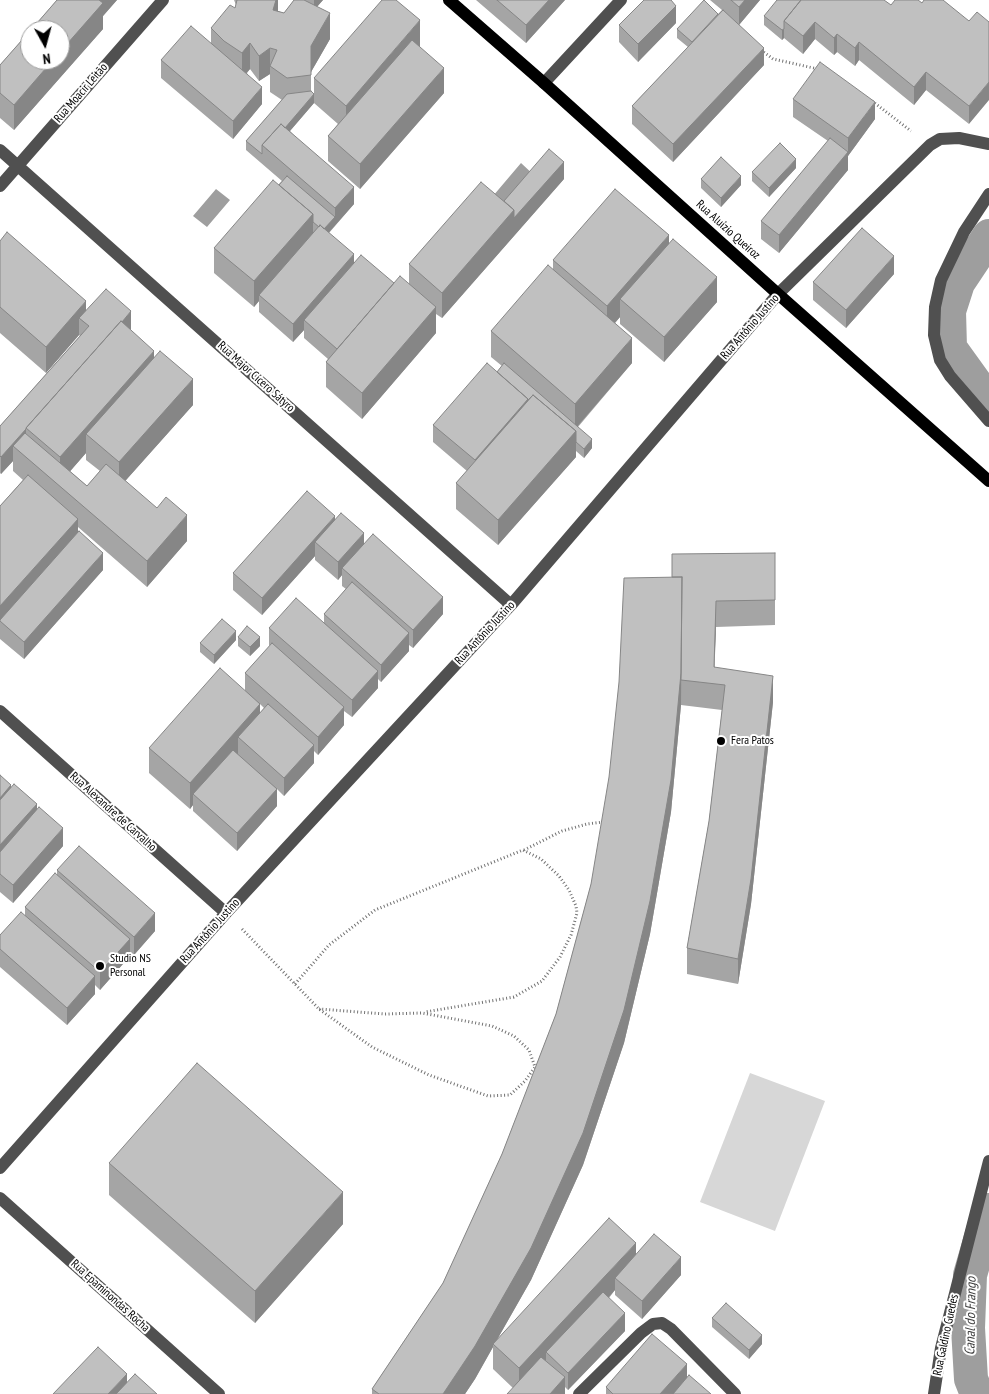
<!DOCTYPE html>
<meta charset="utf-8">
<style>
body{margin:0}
#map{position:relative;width:989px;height:1394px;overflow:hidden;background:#fff;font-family:"PT Sans Narrow",sans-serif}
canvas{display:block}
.north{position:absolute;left:20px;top:20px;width:50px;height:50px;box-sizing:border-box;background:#fff;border:1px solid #999;border-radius:50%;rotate:173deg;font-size:14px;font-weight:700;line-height:20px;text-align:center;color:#000}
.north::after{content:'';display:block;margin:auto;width:18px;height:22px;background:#000;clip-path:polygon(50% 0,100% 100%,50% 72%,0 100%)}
</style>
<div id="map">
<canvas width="989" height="1394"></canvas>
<div class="north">N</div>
</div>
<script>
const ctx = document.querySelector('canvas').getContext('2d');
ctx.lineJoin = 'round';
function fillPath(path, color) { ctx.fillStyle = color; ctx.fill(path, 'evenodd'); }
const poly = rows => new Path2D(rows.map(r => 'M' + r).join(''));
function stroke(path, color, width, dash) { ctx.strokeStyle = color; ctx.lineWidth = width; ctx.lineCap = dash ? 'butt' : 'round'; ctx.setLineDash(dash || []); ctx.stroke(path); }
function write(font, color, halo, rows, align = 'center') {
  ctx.font = font + ' "PT Sans Narrow",sans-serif'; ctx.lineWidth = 4; ctx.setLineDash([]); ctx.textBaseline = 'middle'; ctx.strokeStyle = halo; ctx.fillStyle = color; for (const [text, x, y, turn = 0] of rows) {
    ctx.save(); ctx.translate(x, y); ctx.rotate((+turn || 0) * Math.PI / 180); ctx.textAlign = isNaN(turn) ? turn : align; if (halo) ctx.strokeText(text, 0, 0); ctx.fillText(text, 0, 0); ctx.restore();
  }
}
const green = poly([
 [750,1073,825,1101,775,1231,700,1202]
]);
const water = poly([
 [521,163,536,177,508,209,493,196],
 [216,189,230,200,207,227,193,216]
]);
const canal = poly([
 [989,236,958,283,949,311,950,348,976,384,989,397],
 [977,1394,971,1379,968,1328,970,1275,989,1210]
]);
const path = poly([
 [761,50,773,59,818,69],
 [872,101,911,131],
 [524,850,562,831,587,824,603,822],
 [242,929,319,1009,372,1047,429,1075,488,1096,510,1095,525,1081,535,1067,529,1050,514,1036,492,1026,422,1013,385,1014,319,1009],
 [295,984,329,945,375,910,523,850,541,859,559,876,569,890,576,906,577,913,571,935,560,957,542,981,514,997,425,1012]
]);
const minor = poly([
 [544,83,621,0],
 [0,150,511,605],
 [0,186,163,0],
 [989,194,964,232,941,280,935,307,934,335,940,360,950,376,989,421],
 [0,711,226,913],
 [0,1168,226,913,511,605,778,294,930,145,940,139,959,138,989,144],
 [0,1198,219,1394],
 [579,1394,641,1333,653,1324,662,1323,671,1329,735,1394],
 [934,1394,941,1348,989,1161]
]);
const major = poly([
 [449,0,544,83,778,294,989,481]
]);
const wall = poly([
 [57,0,117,0,103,16,103,29,14,130,0,118,0,65],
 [234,0,278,0,278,11,284,13,294,0,323,0,317,7,330,39,311,72,311,91,314,94,314,78,420,46,420,47,444,93,360,189,328,161,328,136,338,124,314,103,290,131,354,204,329,233,354,262,394,283,409,284,409,264,504,201,564,179,442,318,436,314,436,333,362,419,326,387,326,362,328,359,304,338,304,330,293,342,259,312,259,301,254,307,214,273,214,248,282,181,246,150,246,141,282,100,270,92,270,74,259,81,250,69,247,73,262,104,233,139,161,78,161,60,211,43,211,28,235,8,236,5],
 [476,0,565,0,526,43],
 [710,0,760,0,739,25,764,65,673,162,632,124,632,106,688,47,677,38,677,29,718,14,722,10],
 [922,3,969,21,969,124,926,90,914,105,859,60,855,66,837,52,834,55,815,39,803,54,784,38,782,40,764,25,764,16],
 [676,23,638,62,619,42,619,25],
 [793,99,875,119,848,156,848,155,848,170,779,253,761,239,761,221,828,141,793,117],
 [796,168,769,197,752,181,752,172],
 [701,179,741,185,721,207,701,188],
 [0,241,86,310,131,329,130,330,193,405,125,481,187,541,147,587,78,527,78,532,103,570,24,659,0,639,0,506,23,480,13,471,13,461,1,474,0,473,0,426,80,336,79,335,46,373,0,333],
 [86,453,86,460,100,471,87,486,70,471],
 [669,243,717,302,664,362,620,324,620,317,615,323,632,363,578,427,592,448,584,458,576,451,576,457,498,545,456,509,456,483,467,471,433,442,433,425,497,372,502,366,491,357,491,331,553,269,553,260],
 [894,274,846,328,813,300,813,282],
 [335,520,364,544,443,614,413,648,409,645,409,651,381,682,378,679,378,688,352,717,344,711,344,725,318,755,314,751,314,763,284,796,277,789,277,806,237,851,193,811,193,805,190,809,149,773,149,748,245,691,245,673,270,646,269,645,269,628,324,623,324,614,346,589,342,586,342,575,338,580,315,560,315,556,262,615,233,590,233,573],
 [260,704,264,708,260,713],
 [775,553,775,625,716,627,714,667,773,702,751,904,738,984,687,974,687,948,709,821,722,710,681,705,671,812,650,934,624,1043,583,1165,531,1280,498,1338,636,1254,681,1275,642,1319,615,1295,615,1290,609,1298,625,1331,568,1390,565,1387,565,1394,513,1388,493,1369,493,1347,475,1379,465,1394,372,1394,372,1389,443,1283,502,1154,556,1014,591,884,672,577],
 [238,637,260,646,250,656,238,646],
 [236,640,214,664,200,652,200,643],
 [0,775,11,787,37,810,63,846,13,903,0,892],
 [57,870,155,931,134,955,130,952,130,956,100,990,95,985,95,994,67,1025,0,967,0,935,25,915,25,907,57,875],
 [109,1163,343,1224,255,1323,109,1195],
 [712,1318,762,1344,749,1359,712,1327],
 [687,1378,711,1394,606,1394,606,1387]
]);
const shadedWall = poly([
 [98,0,117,0,103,16,103,29,14,130,14,105,53,60,60,60,60,52],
 [276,0,278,0,278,19,269,18],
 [314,0,323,0,314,10],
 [549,0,565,0,526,43,526,25],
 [745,0,760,0,739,25,739,7],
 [676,6,676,23,638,62,638,44],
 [330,13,330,39,311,72,311,98,314,94,314,103,271,153,266,149,311,98,311,46],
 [420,20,420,46,346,131,346,106],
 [815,22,815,39,803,54,803,36],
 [784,29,784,38,782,40,782,30],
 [837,34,837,52,834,55,834,38],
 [859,42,859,60,855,66,855,48],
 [250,43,250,69,242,78,242,53],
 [270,48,270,74,259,81,259,56],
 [764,48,764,65,673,162,673,144],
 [444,68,444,93,360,189,360,164],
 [926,72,926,90,914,105,914,87],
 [989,82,989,100,969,124,969,106],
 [262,87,262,104,233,139,233,121],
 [875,102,875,119,848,156,848,138],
 [848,152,848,170,779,253,779,235],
 [796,159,796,168,769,197,769,188],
 [564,162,564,179,442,318,442,293,514,210],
 [741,176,741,185,721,207,721,198],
 [354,187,354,204,323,239,323,230,335,217,335,208],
 [313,214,313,239,259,295,259,301,254,307,254,281],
 [669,235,669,260,620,299,620,317,607,332,607,306],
 [354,254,354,272,304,320,304,330,293,342,293,324],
 [894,256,894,274,846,328,846,310],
 [717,277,717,302,664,362,664,337],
 [86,301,86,324,79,318,79,335,46,373,46,347],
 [436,307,436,333,362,419,362,393],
 [131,311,131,329,36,436,27,428],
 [632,338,632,363,575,429,575,404],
 [154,351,154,376,86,434,86,453,60,483,60,457],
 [193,379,193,405,119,488,119,462],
 [528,399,528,416,475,478,475,460],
 [26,429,26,447,13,446,13,461,1,474,1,457],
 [576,431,576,457,498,545,498,520],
 [592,439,592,448,584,458,584,449],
 [187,515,187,541,147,587,147,561],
 [335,516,335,533,315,542,315,556,262,615,262,598],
 [78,519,78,544,0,621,0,606],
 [364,533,364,551,342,568,342,575,338,580,338,562],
 [103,553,103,570,24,659,24,642],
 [682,577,681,705,671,812,650,934,624,1043,583,1165,531,1280,494,1345,493,1344,493,1347,475,1379,465,1394,443,1394,475,1346],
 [443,597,443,614,413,648,413,630],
 [716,601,716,627,714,683,714,667],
 [236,631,236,640,214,664,214,655],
 [409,633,409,651,381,682,381,665],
 [260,637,260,646,250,656,250,647],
 [378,671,378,688,352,717,352,700],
 [773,676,773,702,751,904,738,984,738,959],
 [260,704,260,729,238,737,238,754,193,794,193,805,190,809,190,783],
 [344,707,344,725,318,755,318,737],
 [314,745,314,763,284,796,284,778],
 [11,785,11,803,0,815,0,798],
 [277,789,277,806,237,851,237,833],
 [37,804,37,822,0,863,0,845],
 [63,828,63,846,13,903,13,885],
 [155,913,155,931,134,955,134,937],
 [130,939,130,956,100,990,100,972],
 [95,976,95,994,67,1025,67,1008],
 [343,1192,343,1224,255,1323,255,1291],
 [636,1243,636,1268,615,1278,615,1290,553,1358,546,1352,546,1365,519,1394,519,1368],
 [681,1257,681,1275,642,1319,642,1301],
 [625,1313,625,1331,568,1390,568,1373],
 [762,1335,762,1344,749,1359,749,1350],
 [687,1364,687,1382,676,1394,660,1394],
 [127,1374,127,1391,125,1394,108,1394],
 [565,1377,565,1394,550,1394]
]);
const building = poly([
 [57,0,99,0,103,3,60,52,60,30,31,30,57,0],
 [237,0,276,0,273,10,284,13,294,0,304,0,330,13,311,46,311,75,287,78,270,66,277,50,270,48,259,56,250,43,242,53,224,41,211,28,230,5,235,8,237,0],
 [382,0,396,0,420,20,346,106,314,78,382,0],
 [497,0,549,0,526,25,497,0],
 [644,0,671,0,676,6,638,44,619,25,644,0],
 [704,0,718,14,692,42,677,29,704,0],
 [731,0,745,0,739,7,731,0],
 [777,0,801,0,784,21,784,29,782,30,764,16,777,0],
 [801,0,884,0,891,5,895,0,918,0,922,3,924,0,943,0,969,21,977,12,989,22,989,82,969,106,926,72,914,87,859,42,855,48,837,34,834,38,815,22,803,36,784,21,801,0],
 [723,10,764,48,673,144,632,106,723,10],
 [191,26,262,87,233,121,161,60,191,26],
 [30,31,30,60,53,60,14,105,0,93,0,65,30,31],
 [412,40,444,68,360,164,328,136,412,40],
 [820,62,875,102,848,138,793,99,820,62],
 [311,91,314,94,285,128,281,124,262,145,262,154,246,141,287,94,311,91],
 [281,124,354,187,335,208,262,145,281,124],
 [830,138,848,152,779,235,761,221,830,138],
 [780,143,796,159,769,188,752,172,780,143],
 [549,149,564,162,514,218,514,210,504,201,549,149],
 [721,157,741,176,721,198,701,179,721,157],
 [287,176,335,217,324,229,320,225,319,227,313,222,313,214,279,185,287,176],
 [273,180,313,214,254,281,214,248,273,180],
 [481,182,514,210,442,293,409,264,481,182],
 [615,189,669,235,607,306,553,260,615,189],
 [320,225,354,254,293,324,259,295,320,225],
 [862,228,894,256,846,310,813,282,862,228],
 [7,232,86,301,46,347,0,307,0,241,7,232],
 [673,239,717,277,664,337,620,299,673,239],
 [361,255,394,283,337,349,304,320,361,255],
 [548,265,632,338,575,404,491,331,548,265],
 [400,276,436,307,362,393,326,362,400,276],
 [106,289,131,311,122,322,121,321,26,428,26,429,1,457,0,456,0,426,89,326,79,318,106,289],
 [121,321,154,351,60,457,26,428,121,321],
 [160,351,193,379,119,462,86,434,160,351],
 [487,363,528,399,475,460,433,425,487,363],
 [504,363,592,439,584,449,576,442,576,431,533,395,528,400,528,399,497,372,504,363],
 [533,395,576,431,498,520,456,483,533,395],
 [25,433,87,486,106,464,157,508,166,497,187,515,147,561,13,446,25,433],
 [28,475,78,519,0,606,0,506,28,475],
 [307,491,335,516,262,598,233,573,307,491],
 [341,513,364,533,338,562,315,542,341,513],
 [79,531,103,553,24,642,0,621,0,620,79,531],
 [373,534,443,597,413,630,342,568,373,534],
 [775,553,775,600,716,601,714,667,773,676,751,879,738,959,687,948,709,821,725,685,681,680,682,577,672,577,672,554,775,553],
 [682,577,681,673,671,780,650,901,624,1010,583,1133,531,1248,475,1346,443,1394,379,1394,372,1389,443,1283,502,1154,556,1014,591,884,609,777,619,682,624,578,682,577],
 [352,582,409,633,381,665,324,614,352,582],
 [296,598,378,671,352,700,269,628,296,598],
 [222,619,236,631,214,655,200,643,222,619],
 [247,626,260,637,250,647,238,637,247,626],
 [272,643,344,707,318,737,245,673,272,643],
 [220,668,260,704,190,783,149,748,220,668],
 [268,704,314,745,284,778,238,737,268,704],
 [233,750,277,789,237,833,193,794,233,750],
 [0,775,11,785,0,798,0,775],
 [14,784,37,804,0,845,0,800,14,784],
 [39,807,63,828,13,885,0,874,0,852,39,807],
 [79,846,155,913,134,937,57,870,79,846],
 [55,873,130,939,100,972,25,907,55,873],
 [21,912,95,976,67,1008,0,949,0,935,21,912],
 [197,1063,343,1192,255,1291,109,1163,197,1063],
 [609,1218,636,1243,519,1368,493,1344,609,1218],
 [654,1234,681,1257,642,1301,615,1278,654,1234],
 [603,1292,625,1313,568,1373,546,1352,603,1292],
 [726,1303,762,1335,749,1350,712,1318,726,1303],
 [652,1334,687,1364,660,1394,613,1394,606,1387,652,1334],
 [98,1347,127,1374,108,1394,53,1394,98,1347],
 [541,1357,565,1377,550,1394,507,1394,541,1357],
 [135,1374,157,1394,116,1394,135,1374],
 [689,1375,711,1394,673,1394,689,1375]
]);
const markers = [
 [721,741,5,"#000"],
 [100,966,5,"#000"]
];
const streetNames = [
 ["Rua Moacir Leitão",81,93,-49],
 ["Rua Aluízio Queiroz",728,230,42],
 ["Rua Antônio Justino",750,327,-49],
 ["Rua Major Cícero Sátyro",256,377,42],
 ["Rua Antônio Justino",485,633,-47],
 ["Rua Alexandre de Carvalho",113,812,42],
 ["Rua Antônio Justino",210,931,-48],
 ["Rua Epaminondas Rocha",110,1296,42],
 ["Rua Galdino Guedes",946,1335,-78]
];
const poiNames = [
 ["Fera Patos",731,741],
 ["Studio NS",110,959],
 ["Personal",110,973]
];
const waterNames = [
 ["Canal do Frango",971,1316,-89]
];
fillPath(green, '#d7d7d7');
fillPath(water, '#9e9e9e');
stroke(canal, '#9e9e9e', 34);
stroke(path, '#727272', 3, [1, 2.5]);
stroke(minor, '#505050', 12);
stroke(major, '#000', 12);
fillPath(wall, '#a5a5a5');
fillPath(shadedWall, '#868686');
fillPath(building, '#c0c0c0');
stroke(building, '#868686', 1);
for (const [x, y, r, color] of markers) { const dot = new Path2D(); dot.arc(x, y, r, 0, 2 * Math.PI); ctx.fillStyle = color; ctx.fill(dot); stroke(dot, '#fff', 2); }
write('12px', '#000', '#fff', streetNames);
write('12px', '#000', '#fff', poiNames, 'left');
write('italic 14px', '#3f3f3f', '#fff', waterNames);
</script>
